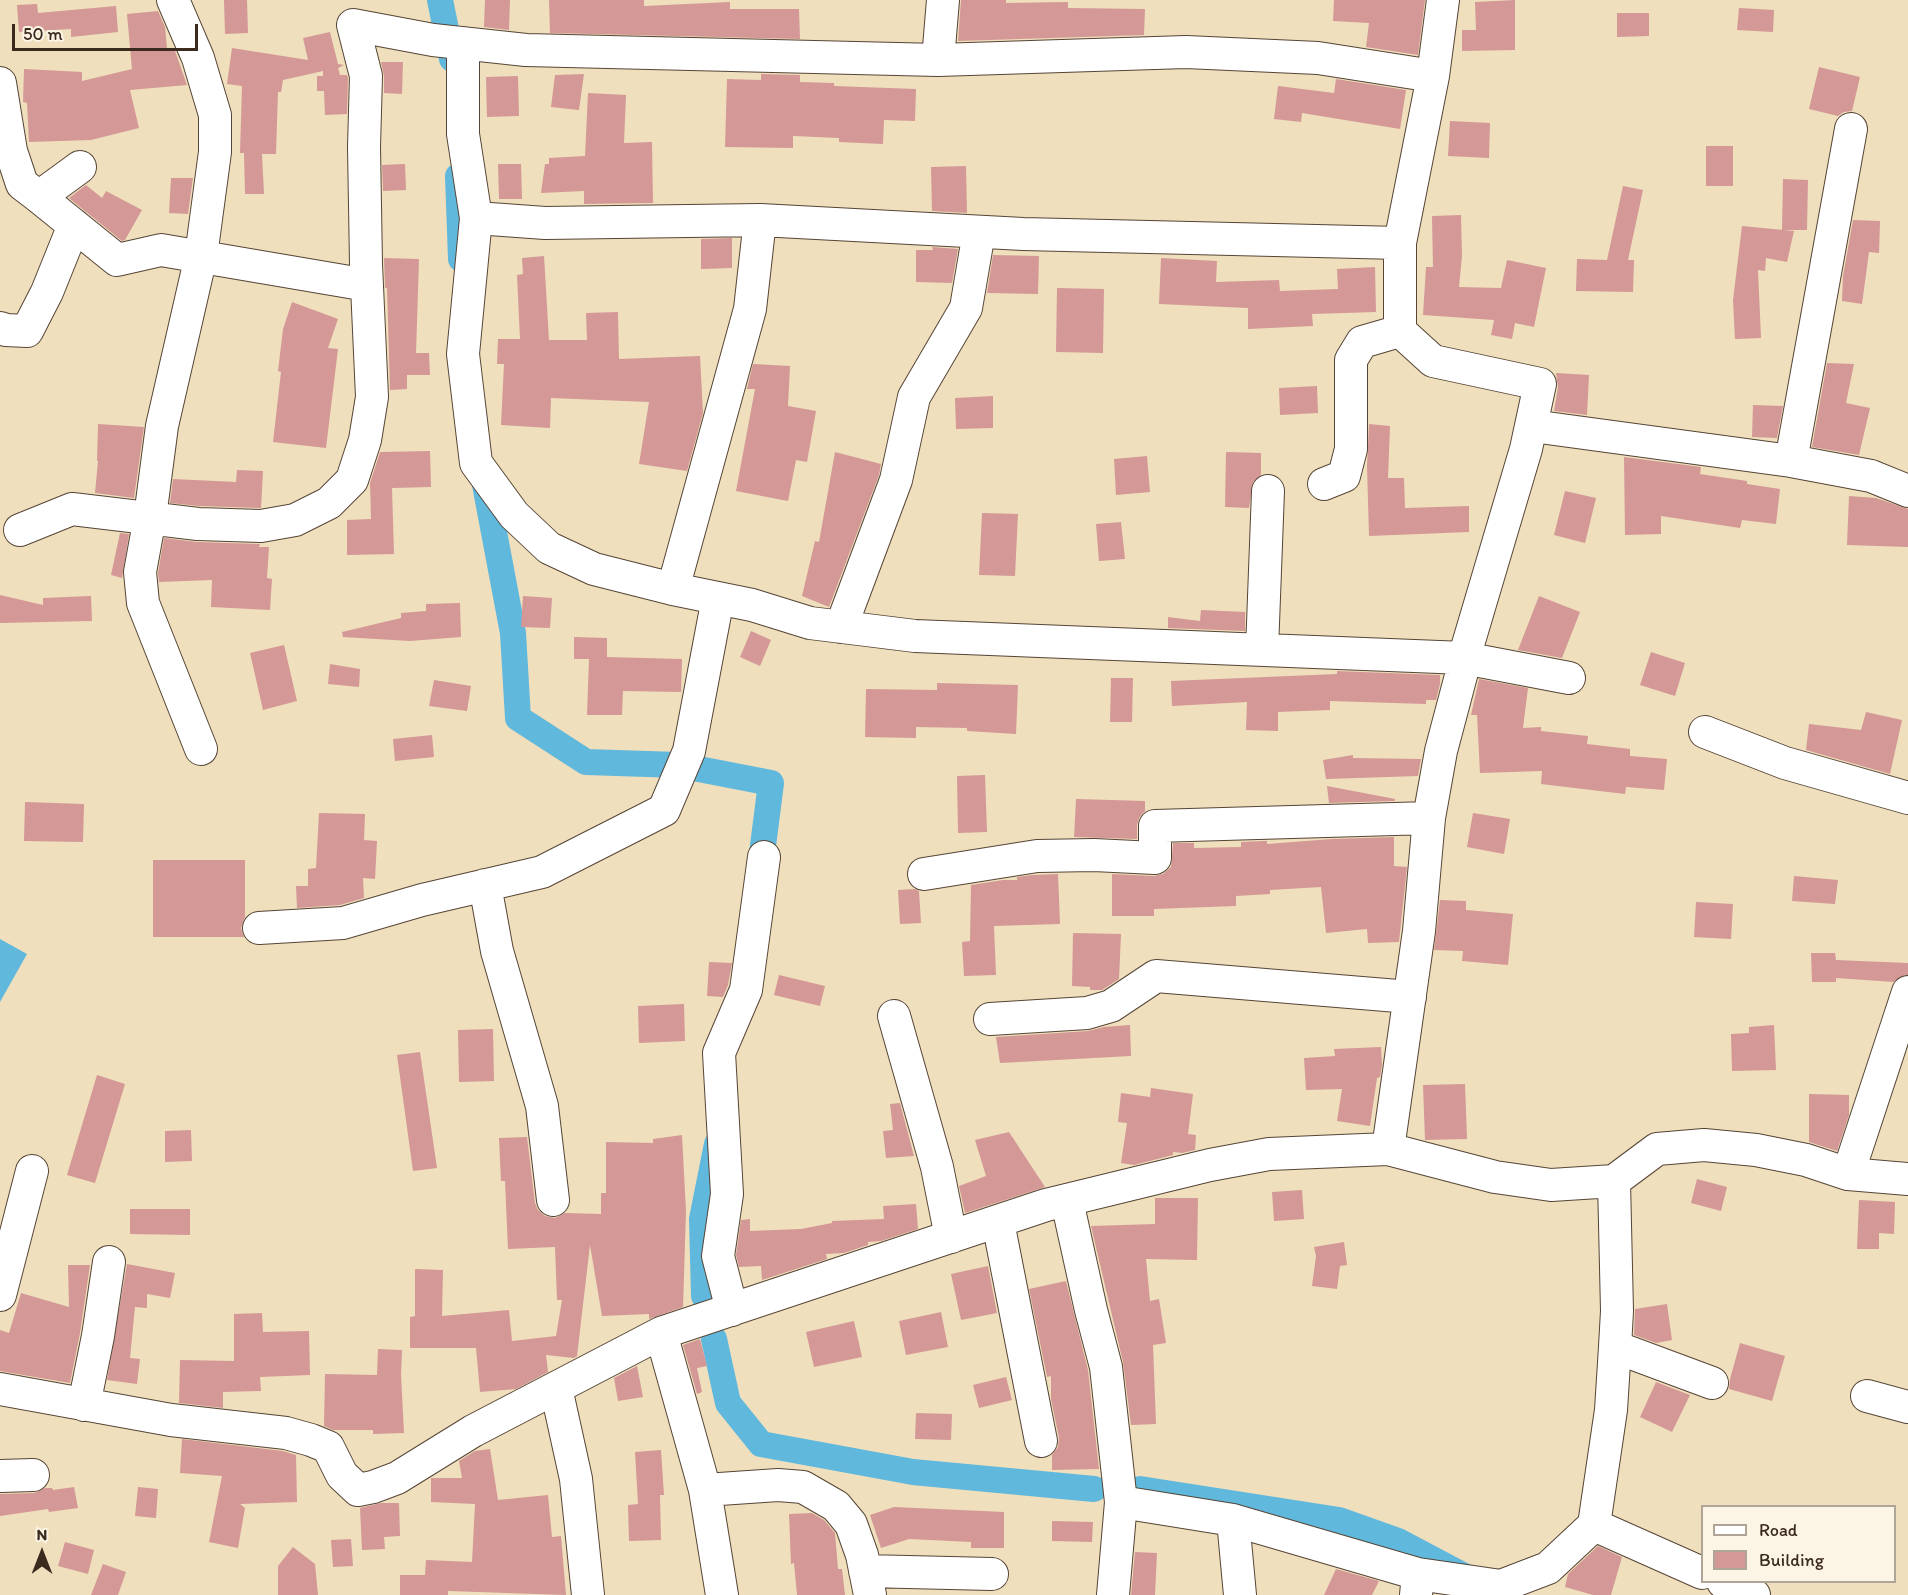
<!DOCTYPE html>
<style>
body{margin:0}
#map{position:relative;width:1908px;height:1595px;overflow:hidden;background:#efdfbd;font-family:Itim,sans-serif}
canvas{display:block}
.legend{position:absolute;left:1701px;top:1505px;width:195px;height:78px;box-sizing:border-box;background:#fcf5e5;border:2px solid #afa495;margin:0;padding:8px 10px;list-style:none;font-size:18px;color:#3b2a1e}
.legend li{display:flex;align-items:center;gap:12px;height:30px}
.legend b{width:30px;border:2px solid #afa495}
.north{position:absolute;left:12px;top:1523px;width:60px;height:60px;-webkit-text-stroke:4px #fcf5e5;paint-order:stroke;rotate:0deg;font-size:16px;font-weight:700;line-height:24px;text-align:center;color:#3b2a1e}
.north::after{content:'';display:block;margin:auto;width:21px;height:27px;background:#3b2a1e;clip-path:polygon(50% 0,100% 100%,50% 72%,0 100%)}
.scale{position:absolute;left:12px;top:24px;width:186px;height:27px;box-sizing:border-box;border:3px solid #3b2a1e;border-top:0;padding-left:8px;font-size:18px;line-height:21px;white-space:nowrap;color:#3b2a1e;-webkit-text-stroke:4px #fcf5e5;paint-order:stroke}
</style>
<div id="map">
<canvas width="1908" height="1595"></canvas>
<ul class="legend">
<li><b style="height:8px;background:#fff"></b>Road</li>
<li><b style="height:16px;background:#d49896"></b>Building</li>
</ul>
<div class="north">N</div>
<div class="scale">50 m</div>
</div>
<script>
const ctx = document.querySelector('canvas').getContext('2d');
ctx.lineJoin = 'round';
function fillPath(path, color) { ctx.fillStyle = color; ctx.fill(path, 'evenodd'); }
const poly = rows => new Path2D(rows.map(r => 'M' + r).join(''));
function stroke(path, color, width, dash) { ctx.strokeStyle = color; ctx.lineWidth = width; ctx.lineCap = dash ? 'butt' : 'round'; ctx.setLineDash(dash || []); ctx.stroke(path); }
const water = poly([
 [0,939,27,954,0,1002]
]);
const canal = poly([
 [440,0,452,59],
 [458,176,461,259],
 [483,474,513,633,518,718,586,762,678,765,771,783,759,877],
 [704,1296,702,1219,717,1144],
 [714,1339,728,1403,761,1444,913,1472,1094,1489],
 [1140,1489,1339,1520,1398,1541,1466,1577]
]);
const building = poly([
 [224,0,247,0,248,33,225,34],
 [485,0,510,0,509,30,484,27],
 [549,0,644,0,644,6,730,2,730,9,799,9,800,39,550,33],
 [961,0,1006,0,1006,3,1068,2,1068,8,1145,9,1144,35,958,41],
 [1334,0,1425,0,1418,55,1366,47,1369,23,1333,21],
 [1515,0,1515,50,1462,51,1462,30,1476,30,1475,2],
 [37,4,38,13,116,6,118,32,71,37,71,29,19,32,17,5],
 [1739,8,1774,10,1773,32,1737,30],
 [158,11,165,27,167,48,174,48,187,85,130,90,139,128,91,140,29,142,27,103,23,102,24,69,82,72,82,81,132,69,127,14],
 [1617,13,1649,13,1649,36,1617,37],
 [330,32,338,64,344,65,338,68,340,75,347,75,348,78,347,114,325,115,324,91,317,91,317,76,323,76,323,71,283,80,281,92,278,92,276,154,262,154,264,194,245,194,244,153,240,153,242,86,227,84,232,48,308,60,303,38],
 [381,62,403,62,402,94,384,93,384,76],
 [1819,67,1860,77,1852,111,1844,112,1838,116,1809,109],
 [584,74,579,110,551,107,555,75],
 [761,74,800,75,800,82,834,83,834,86,916,89,915,121,884,120,883,144,839,142,839,138,793,136,793,148,725,147,727,79,761,80],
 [518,76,519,116,487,117,486,77],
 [1336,79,1406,90,1400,129,1302,113,1301,122,1274,119,1278,86,1334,93],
 [588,93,626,95,624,143,652,142,653,203,584,204,584,191,541,193,545,164,549,164,549,158,585,156],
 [1450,121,1490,123,1489,158,1448,156],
 [1706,146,1733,146,1733,186,1706,186],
 [405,164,406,190,383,191,382,165],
 [498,164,521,164,522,199,499,199],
 [966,166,967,213,932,211,931,167],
 [171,178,193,178,188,214,169,213],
 [1783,179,1808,180,1807,230,1782,230],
 [86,185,102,198,106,191,142,210,125,240,122,241,69,198],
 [1623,186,1643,190,1628,260,1634,260,1633,292,1576,291,1577,259,1607,260],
 [1461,215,1462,256,1459,287,1501,288,1507,260,1546,268,1534,327,1515,323,1512,339,1491,335,1494,320,1423,315,1426,267,1433,267,1432,216],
 [1853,220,1880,221,1879,253,1869,252,1862,304,1842,301,1843,276],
 [1742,226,1794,231,1787,262,1766,258,1765,271,1758,270,1761,338,1735,339,1733,300],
 [732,238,732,268,701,269,701,239],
 [932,247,958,249,952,283,916,282,916,250,933,250],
 [993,255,1039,256,1038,294,987,293],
 [544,256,549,340,587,340,586,313,618,312,619,359,700,356,703,413,687,471,639,464,649,402,551,398,550,428,501,425,504,364,497,364,498,339,520,339,517,275,523,274,522,258],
 [384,258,419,259,416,353,429,353,430,375,407,375,407,389,390,390,387,288,385,288],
 [1161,258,1217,261,1216,282,1279,280,1280,291,1338,289,1337,269,1375,267,1376,312,1312,314,1313,326,1248,329,1248,308,1159,304],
 [1057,288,1104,289,1103,353,1056,352],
 [292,302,338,319,328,348,338,349,326,448,273,442,281,372,278,371,283,329],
 [1827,363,1854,364,1846,403,1870,408,1859,455,1812,447],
 [753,364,790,366,788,406,816,411,807,462,796,460,788,501,736,491,755,389,747,389],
 [1556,373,1589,375,1587,415,1554,411,1558,387],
 [1317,386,1318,413,1280,415,1279,388],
 [993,396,993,428,956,429,955,398],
 [1753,405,1783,406,1777,438,1752,437],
 [98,424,144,427,134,498,95,493,98,461,97,461],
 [1369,424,1390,426,1388,478,1404,478,1405,508,1469,506,1469,532,1369,536,1367,466],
 [430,451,431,487,392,488,394,554,347,555,347,520,371,519,370,483,380,452],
 [835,452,881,464,879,475,829,607,802,596,815,541,819,542],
 [1226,452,1261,453,1261,475,1253,482,1249,508,1225,507],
 [1147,456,1150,492,1116,495,1114,459],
 [1624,457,1701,467,1700,474,1747,481,1747,484,1780,489,1776,524,1742,520,1740,528,1661,516,1661,534,1625,535],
 [237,470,263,471,261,508,199,506,170,503,173,479,236,482],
 [1565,491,1596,498,1585,543,1554,535],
 [1849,496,1876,498,1908,509,1908,547,1847,545],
 [982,513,1018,514,1015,576,979,575],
 [1121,522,1125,559,1099,561,1096,524],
 [120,533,129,534,122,578,111,575],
 [164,538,197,542,260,544,259,547,269,547,267,578,272,579,270,610,211,607,212,580,159,582,158,573],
 [0,595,43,605,43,598,91,596,92,621,0,623],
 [523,596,552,598,550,628,521,627],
 [1539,596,1580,612,1562,658,1518,650],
 [460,603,461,637,410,641,343,637,342,632,401,618,401,613,426,611,426,604],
 [1201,610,1245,612,1245,631,1168,628,1168,617,1200,621],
 [751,631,771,640,760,666,740,657],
 [574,637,607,638,607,657,682,659,681,692,623,691,622,715,587,715,589,659,574,659],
 [284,645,297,701,263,710,250,653],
 [1651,652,1685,663,1675,696,1640,685],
 [330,664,360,669,359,687,328,684],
 [1337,671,1440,675,1440,684,1436,700,1426,700,1426,704,1330,701,1330,710,1278,712,1278,731,1246,730,1247,702,1172,706,1171,681,1337,674],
 [1111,678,1133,678,1132,722,1110,722],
 [1479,679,1528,688,1523,728,1541,727,1541,731,1588,736,1587,744,1630,749,1630,756,1667,759,1664,790,1626,787,1625,794,1541,784,1542,771,1480,773,1477,715,1471,715],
 [434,680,471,686,467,711,429,706],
 [937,683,1018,685,1016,734,967,731,967,728,916,727,916,738,865,737,866,689,937,690],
 [1866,712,1902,720,1890,774,1806,750,1809,724,1861,730],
 [432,735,434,757,395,761,393,739],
 [1353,755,1353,758,1421,759,1418,776,1326,779,1323,760],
 [985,775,987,832,958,833,957,776],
 [1327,786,1395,799,1395,801,1329,803],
 [1076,799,1145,801,1145,811,1139,818,1137,825,1137,839,1074,837],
 [25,802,84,804,83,842,24,841],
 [319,813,365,814,364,840,377,841,375,879,363,878,364,898,340,905,297,908,296,886,308,886,308,869,316,868],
 [1473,813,1510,819,1504,854,1467,847],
 [1394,837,1394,866,1407,867,1399,942,1368,943,1367,929,1326,933,1321,887,1270,890,1270,894,1236,896,1236,906,1154,909,1154,916,1112,916,1112,874,1154,876,1163,874,1171,867,1173,843,1194,843,1194,848,1241,847,1241,842,1263,841,1267,841,1267,844,1332,839],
 [153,860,245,860,245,917,241,928,244,937,153,937],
 [1058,874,1060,924,994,926,996,975,964,976,962,942,970,941,971,885,1003,880,1017,880,1017,877,1032,875],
 [1794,876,1838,880,1835,904,1792,901],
 [915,889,919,891,921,923,900,924,898,890],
 [1440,900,1466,901,1466,910,1513,914,1508,965,1462,961,1463,951,1434,950],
 [1696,902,1733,904,1731,939,1694,937],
 [1073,933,1121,934,1119,979,1102,990,1090,990,1090,987,1072,986],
 [1811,953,1835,953,1836,960,1908,963,1908,975,1904,975,1894,982,1836,978,1836,982,1812,982],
 [709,962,732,963,728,985,723,997,707,996],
 [779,975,825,986,820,1006,774,995],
 [684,1004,685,1041,639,1043,638,1006],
 [1130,1025,1131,1056,1000,1063,996,1037,1088,1031,1104,1027],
 [1774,1025,1776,1070,1732,1071,1731,1034,1749,1033,1749,1027],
 [493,1029,494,1081,459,1082,458,1030],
 [1381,1047,1382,1065,1380,1077,1377,1078,1370,1126,1337,1121,1342,1089,1306,1090,1304,1058,1335,1056,1334,1049],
 [420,1052,437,1168,413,1171,397,1055],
 [97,1075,125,1084,95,1183,67,1175],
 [1465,1084,1467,1139,1425,1140,1423,1085],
 [1151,1088,1193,1094,1188,1134,1196,1135,1195,1150,1182,1153,1173,1152,1173,1155,1134,1165,1121,1163,1127,1123,1118,1122,1121,1093,1150,1097],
 [1809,1094,1849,1095,1849,1115,1837,1151,1809,1142],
 [900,1103,914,1156,886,1158,883,1131,893,1130,890,1104],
 [191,1130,192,1161,165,1162,165,1131],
 [1009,1132,1045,1187,965,1213,959,1186,986,1176,975,1140],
 [682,1135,686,1211,683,1307,649,1319,649,1314,602,1316,590,1245,577,1356,574,1358,546,1355,548,1372,516,1389,480,1392,476,1348,410,1348,410,1317,415,1316,415,1269,443,1270,442,1316,509,1310,512,1341,556,1336,562,1300,557,1300,555,1247,508,1249,505,1181,501,1181,499,1138,527,1137,535,1203,538,1210,545,1216,555,1218,565,1213,601,1214,601,1193,606,1193,606,1142,653,1143,653,1139],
 [1697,1179,1727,1187,1721,1211,1691,1203],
 [1302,1190,1304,1219,1274,1221,1272,1192],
 [1155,1198,1198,1198,1197,1260,1146,1259,1150,1301,1159,1299,1166,1343,1153,1345,1156,1424,1131,1425,1123,1362,1091,1226,1155,1224],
 [1859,1200,1895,1202,1894,1234,1879,1233,1879,1249,1857,1249],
 [916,1204,918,1229,881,1241,868,1242,868,1245,844,1253,826,1254,827,1259,762,1280,761,1266,739,1267,736,1255,741,1220,750,1219,750,1231,801,1229,832,1223,832,1221,884,1219,883,1206],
 [130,1209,190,1209,190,1235,130,1234],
 [1344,1242,1347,1265,1340,1266,1337,1289,1312,1286,1316,1256,1314,1247],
 [127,1264,175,1273,170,1298,147,1294,147,1308,135,1307,130,1358,140,1359,137,1384,107,1380],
 [68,1265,90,1265,80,1333,70,1383,0,1371,0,1330,9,1333,21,1293,69,1307],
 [988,1266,997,1313,961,1320,951,1274],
 [1066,1281,1088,1370,1099,1469,1052,1470,1052,1455,1058,1447,1059,1438,1051,1399,1051,1376,1047,1377,1029,1289],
 [1667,1304,1672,1340,1656,1343,1634,1335,1635,1309],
 [941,1312,948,1347,906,1355,899,1321],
 [262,1313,263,1332,309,1331,310,1375,260,1377,261,1391,223,1392,223,1408,179,1403,180,1360,234,1361,234,1314],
 [854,1321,862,1357,814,1367,806,1332],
 [700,1339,707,1366,697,1368,702,1392,697,1394,683,1345],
 [1740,1343,1785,1356,1772,1401,1729,1389,1730,1379],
 [378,1349,402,1350,401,1374,404,1433,373,1434,373,1430,333,1430,324,1426,325,1374,377,1375],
 [637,1366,643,1397,618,1401,614,1378],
 [1006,1377,1012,1400,979,1408,973,1385],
 [1656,1382,1690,1395,1672,1432,1640,1417],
 [916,1413,952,1414,951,1440,915,1439],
 [182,1439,283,1451,296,1455,297,1502,240,1504,245,1508,238,1548,209,1542,222,1476,180,1473],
 [490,1449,498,1500,548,1495,552,1537,561,1536,566,1595,448,1591,448,1595,400,1595,400,1575,425,1575,426,1560,472,1562,475,1504,431,1502,431,1478,462,1478,459,1461,475,1451],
 [661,1450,664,1495,660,1495,661,1540,629,1541,628,1505,638,1504,635,1452],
 [74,1487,78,1508,49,1512,48,1509,0,1516,0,1494,34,1493,45,1488,52,1488,53,1490],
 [138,1487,158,1489,156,1518,135,1516],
 [381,1503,399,1503,400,1536,384,1537,385,1549,362,1550,360,1508],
 [894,1507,1004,1512,1004,1548,971,1548,971,1542,909,1539,881,1548,870,1515],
 [812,1513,824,1520,835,1533,838,1569,842,1569,845,1595,797,1595,794,1563,791,1564,789,1514],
 [1052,1521,1093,1522,1092,1542,1052,1541],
 [351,1539,353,1566,333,1567,331,1540],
 [65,1542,94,1550,88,1574,58,1566],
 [1598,1546,1622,1557,1611,1595,1593,1595,1565,1587,1568,1574],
 [293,1547,315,1564,318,1595,278,1595,278,1566],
 [1135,1552,1157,1553,1155,1595,1131,1595],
 [103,1564,126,1572,118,1595,91,1595],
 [1336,1569,1379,1581,1372,1595,1324,1595]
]);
const minor = poly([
 [173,0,198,58,215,115,215,152,201,256,162,426,150,517,140,572,143,603,201,749],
 [463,43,463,134,476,218,463,354,476,463,514,515,549,548,594,569,673,589],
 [938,60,943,0],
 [0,83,11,151,22,184,39,197,80,167],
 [39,197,117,260,161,250,367,285],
 [476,218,545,223,760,220],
 [1400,243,1023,234,760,220,750,309,673,589,752,605,810,623,915,636,1464,658,1569,678],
 [0,328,6,330,27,331,47,292,74,225],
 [1532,426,1791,461,1871,476,1908,491],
 [1791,461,1851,129],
 [1324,484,1344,476,1351,449,1351,360,1362,342,1400,331],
 [20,530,72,509,198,524,261,526,295,520,329,503,352,480,365,440,372,397,366,264,364,147,366,76,353,25,433,40,526,50,938,60,1186,52,1318,58,1433,76],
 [841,627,896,480,914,397,966,308,979,232],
 [1262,650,1268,491],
 [1705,732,1785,763,1908,798],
 [924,874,1037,856,1094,855,1155,858,1155,826,1429,818],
 [485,885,497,951,542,1106,553,1200],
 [259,928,343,923,422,900,542,872,664,810,689,751,718,598],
 [894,1016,937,1167,951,1237],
 [990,1019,1087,1013,1111,1006,1156,976,1410,997],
 [1388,1149,1495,1177,1551,1185,1614,1181,1657,1149,1704,1145,1756,1150,1806,1160,1848,1174,1908,1179],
 [1848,1174,1908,992],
 [1614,1181,1617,1311,1615,1347,1611,1410,1594,1525,1702,1573],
 [1067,1201,1091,1310,1106,1367,1121,1502,1113,1595],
 [998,1222,1041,1441],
 [0,1295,32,1171],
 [732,1310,718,1256,727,1194,719,1053,746,990,764,857],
 [661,1333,705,1490,722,1595],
 [1615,1347,1712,1383],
 [556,1388,576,1479,588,1595],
 [0,1389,171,1420,286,1433,311,1440,328,1447,342,1475,358,1490,373,1487,397,1478,473,1431,661,1333,1046,1205,1210,1165,1269,1154,1388,1149,1419,931,1429,818,1441,751,1463,668,1464,658,1526,449,1540,384,1433,361,1400,331,1400,243,1433,76,1443,0],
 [1867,1396,1908,1407],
 [84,1405,98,1336,109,1262],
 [0,1476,33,1475],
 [705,1490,778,1485,803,1487,836,1506,851,1524,862,1555,870,1595],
 [1121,1502,1233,1520,1418,1574],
 [1233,1520,1240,1595],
 [865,1571,992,1574],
 [1723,1582,1754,1595],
 [1416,1595,1418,1574,1501,1586,1548,1568,1594,1525]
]);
fillPath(water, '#60b8dd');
stroke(canal, '#60b8dd', 26);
fillPath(building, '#d49896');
stroke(minor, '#564536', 34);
stroke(minor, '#fff', 32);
</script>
